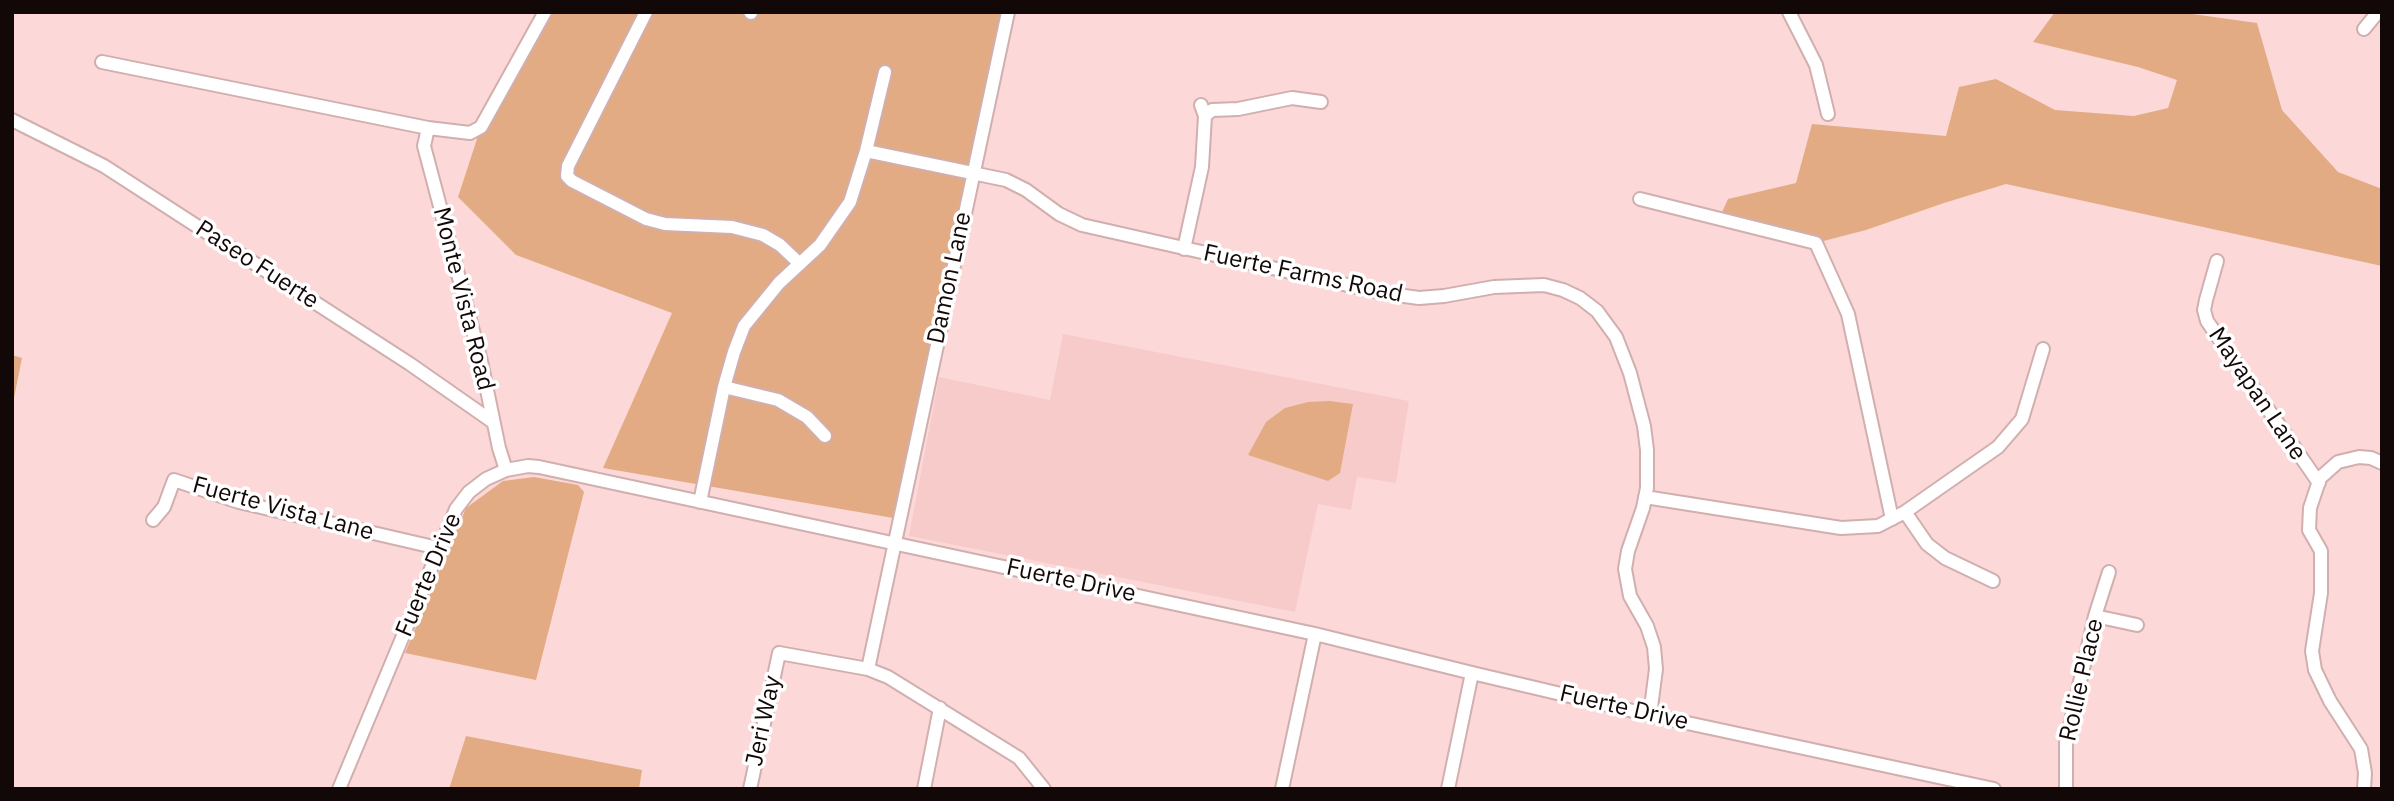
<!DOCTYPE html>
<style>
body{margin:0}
#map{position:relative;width:2394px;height:801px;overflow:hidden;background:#fcd9d8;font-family:"IBM Plex Sans",sans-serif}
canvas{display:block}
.frame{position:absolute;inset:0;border:14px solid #130808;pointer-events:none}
</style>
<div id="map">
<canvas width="2394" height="801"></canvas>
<div class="frame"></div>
</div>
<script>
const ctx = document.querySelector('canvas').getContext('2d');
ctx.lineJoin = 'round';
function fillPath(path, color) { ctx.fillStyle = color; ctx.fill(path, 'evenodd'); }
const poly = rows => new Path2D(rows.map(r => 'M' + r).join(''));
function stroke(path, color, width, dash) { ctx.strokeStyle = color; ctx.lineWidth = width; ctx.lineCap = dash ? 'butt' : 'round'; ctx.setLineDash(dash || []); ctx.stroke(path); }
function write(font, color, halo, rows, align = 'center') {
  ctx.font = font + ' "IBM Plex Sans",sans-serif'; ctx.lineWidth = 7; ctx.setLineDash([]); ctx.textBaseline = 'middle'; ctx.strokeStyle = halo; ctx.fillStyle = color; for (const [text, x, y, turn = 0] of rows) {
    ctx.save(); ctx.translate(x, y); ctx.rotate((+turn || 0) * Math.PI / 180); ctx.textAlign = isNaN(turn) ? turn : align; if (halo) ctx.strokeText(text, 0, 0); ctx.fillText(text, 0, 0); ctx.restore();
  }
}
const built = poly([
 [1063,334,1409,401,1396,483,1357,477,1351,510,1318,504,1295,612,909,536,939,377,1050,400]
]);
const green = poly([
 [550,12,1003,12,899,519,603,468,672,313,516,255,458,197,479,133],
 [2055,12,2178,12,2257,23,2282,110,2338,172,2382,189,2382,266,2006,184,1944,203,1866,230,1816,243,1719,219,1728,199,1796,183,1812,124,1946,136,1959,87,1996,79,2055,110,2134,116,2168,108,2177,80,2138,67,2033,42],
 [12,355,22,358,12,408],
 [1329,401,1353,404,1340,473,1328,481,1248,455,1266,422,1285,408,1308,402],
 [534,477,578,485,584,492,536,680,405,653,466,508,503,481],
 [466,736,642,770,639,789,449,789]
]);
const minor = poly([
 [646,12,568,166,567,176,572,181,646,219,665,224,732,227,763,235,780,245,800,264],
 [750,12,751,13],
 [1789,12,1816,65,1828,114],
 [2364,29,2378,12],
 [102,62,428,128],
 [1205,116,1212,110,1238,109,1292,98,1321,102],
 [12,120,104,166,410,364,493,422],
 [866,151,1006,180,1026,190,1059,214,1082,225,1383,293,1419,298,1444,296,1494,287,1544,285,1563,290,1580,298,1597,311,1616,337,1630,373,1644,426,1647,450,1647,488,1643,508,1628,551,1625,569,1630,596,1647,626,1654,647,1656,669,1650,715],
 [1640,199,1816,243,1848,314,1892,519],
 [1184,249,1202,167,1205,116,1201,105],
 [2217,261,2206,300,2204,310,2207,321,2319,483],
 [724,387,778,400,807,417,825,436],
 [506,470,499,448,481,361,424,146,428,128,470,133,481,127,545,12],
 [1645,497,1841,528,1878,526,1905,512,1998,447,2022,419,2043,349],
 [700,502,724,387,734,352,744,326,779,283,820,245,850,202,866,151,885,72],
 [1905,512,1927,544,1945,558,1993,581],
 [153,520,164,507,174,480,239,502,438,548],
 [2095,616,2137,625],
 [868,669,1008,12],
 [339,789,456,509,469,492,486,479,506,470,528,466,539,467,1315,634,1472,673,1650,715,1994,789],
 [750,789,779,653,868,669,888,677,1019,758,1044,789],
 [924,789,940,708],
 [1282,789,1315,634],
 [1448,789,1472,673],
 [2066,789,2066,743,2095,616,2109,572],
 [2364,789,2365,773,2361,749,2330,701,2315,670,2312,651,2321,593,2321,551,2309,530,2310,508,2320,478,2338,462,2359,457,2371,458,2382,463]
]);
const streetNames = [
 ["Paseo Fuerte",257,265,33],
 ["Fuerte Farms Road",1303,274,12],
 ["Damon Lane",950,278,-78],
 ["Monte Vista Road",463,299,76],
 ["Mayapan Lane",2257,394,56],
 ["Fuerte Vista Lane",283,509,15],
 ["Fuerte Drive",429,575,-67],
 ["Fuerte Drive",1071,581,12],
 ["Rollie Place",2082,680,-77],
 ["Fuerte Drive",1624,708,13],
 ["Jeri Way",764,721,-78]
];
fillPath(built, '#f7cbca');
fillPath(green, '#e3ab84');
stroke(minor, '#d0afae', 16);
stroke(minor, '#fff', 12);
write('24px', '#130808', '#fff', streetNames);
</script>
